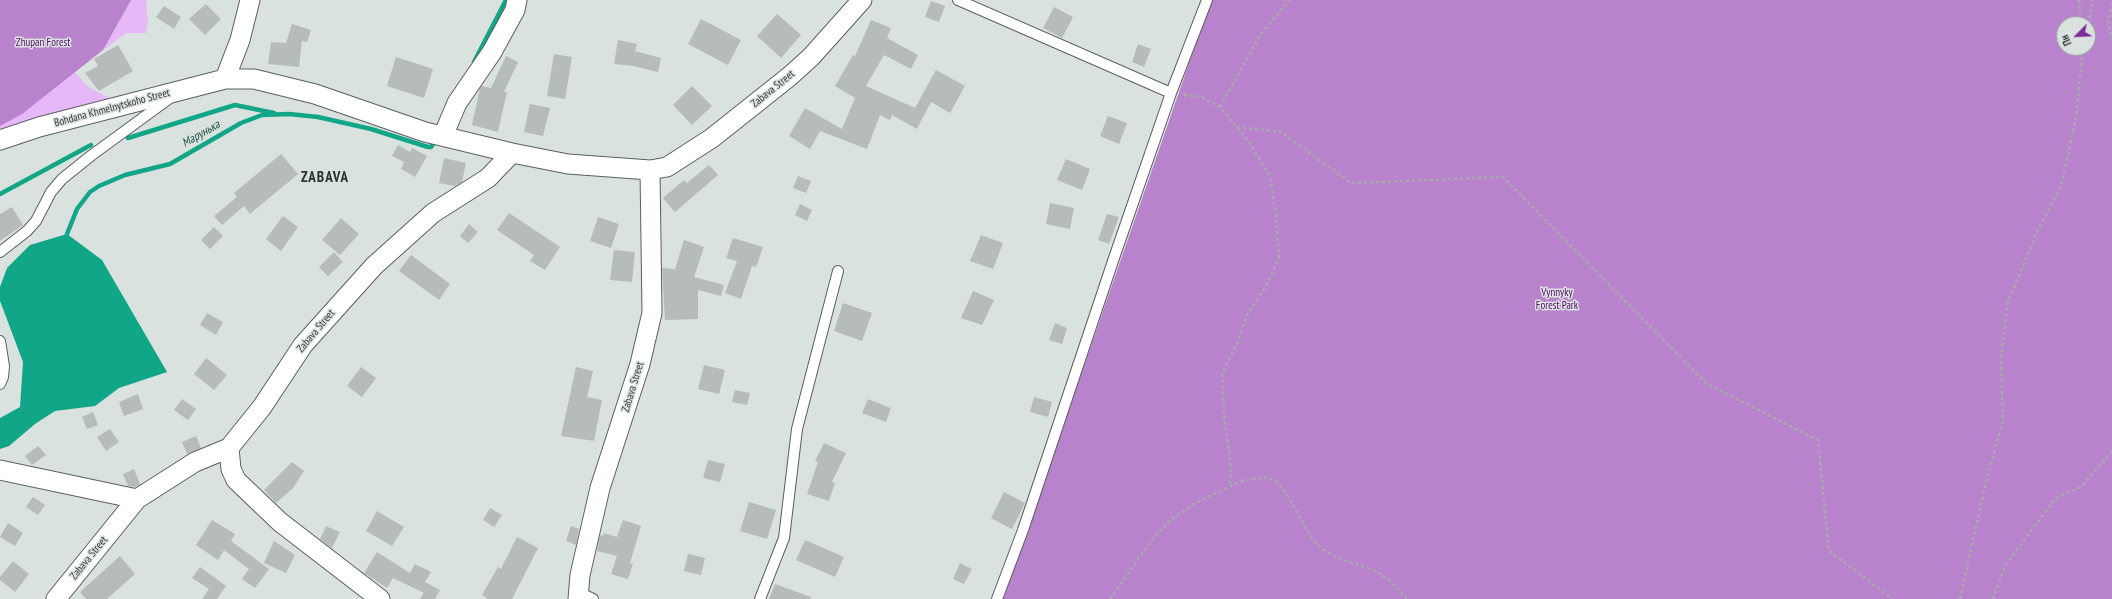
<!DOCTYPE html>
<meta charset="utf-8">
<style>
body{margin:0}
#map{position:relative;width:2112px;height:599px;overflow:hidden;background:#dae2df;font-family:"PT Sans Narrow",sans-serif}
canvas{display:block}
.north{position:absolute;left:2056px;top:16px;width:40px;height:40px;box-sizing:border-box;background:#dae2df;border:1px solid #9aa09d;border-radius:50%;rotate:246deg;font-size:11px;font-weight:700;line-height:16px;text-align:center;color:#393c3b}
.north::after{content:'';display:block;margin:auto;width:14px;height:18px;background:#7e2a99;clip-path:polygon(50% 0,100% 100%,50% 72%,0 100%)}
</style>
<div id="map">
<canvas width="2112" height="599"></canvas>
<div class="north">Пн</div>
</div>
<script>
const ctx = document.querySelector('canvas').getContext('2d');
ctx.lineJoin = 'round';
function fillPath(path, color) { ctx.fillStyle = color; ctx.fill(path, 'evenodd'); }
const poly = rows => new Path2D(rows.map(r => 'M' + r).join(''));
function stroke(path, color, width, dash) { ctx.strokeStyle = color; ctx.lineWidth = width; ctx.lineCap = dash ? 'butt' : 'round'; ctx.setLineDash(dash || []); ctx.stroke(path); }
function write(font, color, halo, rows, align = 'center') {
  ctx.font = font + ' "PT Sans Narrow",sans-serif'; ctx.lineWidth = 3; ctx.setLineDash([]); ctx.textBaseline = 'middle'; ctx.strokeStyle = halo; ctx.fillStyle = color; for (const [text, x, y, turn = 0] of rows) {
    ctx.save(); ctx.translate(x, y); ctx.rotate((+turn || 0) * Math.PI / 180); ctx.textAlign = isNaN(turn) ? turn : align; if (halo) ctx.strokeText(text, 0, 0); ctx.fillText(text, 0, 0); ctx.restore();
  }
}
const green = poly([
 [0,0,146,0,148,20,146,33,126,33,105,49,88,39,66,62,87,86,113,100,0,137]
]);
const forest = poly([
 [0,0,131,0,103,50,22,114,0,126],
 [1211,0,2112,0,2112,599,1003,599],
 [2064,24,2088,24,2088,48,2064,48]
]);
const water = poly([
 [67,234,102,260,167,372,119,388,95,406,55,411,35,424,9,446,0,449,0,418,20,407,23,362,0,301,0,287,7,268,30,245]
]);
const stream = poly([
 [474,62,506,0],
 [128,138,235,105,274,113],
 [0,194,91,145],
 [65,239,77,209,90,192,99,186,125,175,170,164,241,123,262,115,289,114,318,117,371,129,428,147,431,147,436,139]
]);
const building = poly([
 [931,1,945,6,939,22,925,17],
 [206,4,221,19,205,35,189,19],
 [164,6,181,17,174,29,156,17],
 [1054,7,1073,17,1062,38,1043,28],
 [777,14,801,35,781,58,757,36],
 [701,19,741,40,728,65,688,44],
 [871,20,891,28,887,38,918,55,911,69,884,55,866,86,915,108,936,70,965,86,950,113,931,102,917,129,892,115,890,120,880,115,867,149,820,131,810,149,789,136,805,108,842,129,855,98,835,86,853,55,855,56],
 [292,24,311,30,307,42,302,41,299,67,268,64,271,42,286,43],
 [618,40,637,44,635,51,661,58,658,72,633,66,614,64],
 [1138,44,1151,49,1144,67,1132,62],
 [118,45,133,71,99,91,85,73,98,66,94,59],
 [554,54,572,57,565,99,547,96],
 [506,56,518,62,504,92,507,92,498,132,472,125,480,88,482,86,491,88],
 [396,57,433,69,424,98,387,86],
 [692,86,712,106,692,125,673,105],
 [530,104,550,108,543,136,524,132],
 [1108,116,1127,123,1119,144,1100,136],
 [398,145,410,152,412,148,427,156,415,177,401,169,404,162,392,156],
 [281,154,298,174,250,214,244,206,222,225,214,216,237,197,234,193],
 [444,158,466,163,462,182,455,186,439,183],
 [1066,159,1090,169,1082,190,1057,180],
 [709,165,718,175,675,212,663,198,684,180,687,183],
 [798,176,811,181,806,193,793,188],
 [1050,203,1074,208,1070,229,1046,224],
 [800,204,812,210,807,221,795,215],
 [12,207,23,225,0,241,0,214],
 [509,213,560,247,545,270,530,261,534,255,497,230],
 [1107,214,1119,217,1109,244,1098,240],
 [283,216,298,227,281,251,266,239],
 [598,217,619,224,611,248,590,241],
 [341,218,359,234,340,255,322,240],
 [469,224,478,232,468,243,460,236],
 [214,227,223,236,210,249,201,240],
 [981,235,1003,243,993,269,970,261],
 [733,238,763,247,756,267,752,266,741,299,725,293,737,261,726,258],
 [684,240,704,247,694,277,724,285,721,296,698,290,698,319,665,320,662,268,675,269],
 [614,250,635,252,632,282,610,280],
 [334,252,343,262,328,276,319,267],
 [411,255,450,284,439,300,399,271],
 [973,291,994,300,982,325,961,318],
 [843,303,872,313,862,341,834,331],
 [207,313,223,322,216,335,200,325],
 [1055,323,1067,328,1062,344,1049,340],
 [206,358,227,375,214,390,194,374],
 [704,365,725,370,719,394,698,389],
 [361,367,376,378,362,397,347,386],
 [576,367,593,371,587,397,602,400,594,441,561,436],
 [735,390,750,393,747,405,732,402],
 [138,394,143,409,124,416,119,402],
 [1034,397,1052,402,1048,417,1030,412],
 [182,399,196,409,188,420,174,410],
 [868,399,891,408,886,422,862,413],
 [93,412,98,425,87,429,82,417],
 [110,429,119,442,106,451,97,437],
 [196,436,201,448,187,454,182,442],
 [824,443,846,453,832,482,835,483,829,501,807,494,818,462,815,461],
 [38,446,46,455,32,465,25,456],
 [708,460,725,464,720,482,703,478],
 [292,462,304,471,293,488,276,503,264,490],
 [134,469,140,484,135,487,128,486,123,474],
 [1004,492,1025,503,1012,529,991,518],
 [33,497,45,505,38,515,26,507],
 [749,502,776,510,767,539,740,531],
 [490,508,502,515,494,527,483,520],
 [377,511,404,527,392,546,366,531],
 [212,520,235,534,231,541,269,569,255,588,242,579,249,569,224,550,218,560,196,545],
 [623,520,641,526,630,563,633,564,628,579,611,574,617,556,597,551,600,535,603,536,604,533,617,537],
 [8,523,23,533,15,546,0,537],
 [326,526,340,532,332,548,320,539],
 [571,526,579,529,576,545,566,541],
 [517,537,538,548,512,599,488,599,482,595,498,567,501,569],
 [805,540,844,557,835,577,796,560],
 [274,541,295,555,286,573,264,563],
 [377,552,410,573,415,564,431,572,425,582,440,590,435,599,420,599,424,593,393,578,387,588,364,573],
 [688,554,705,558,701,575,684,571],
 [120,556,135,574,107,599,86,599,80,592],
 [13,561,29,574,15,592,0,580,0,577],
 [960,563,972,569,964,584,953,579],
 [200,567,226,586,217,599,202,599,209,589,192,578],
 [775,584,811,597,811,599,769,599]
]);
const path = poly([
 [2079,0,2081,24],
 [2112,3,2108,24,2112,40],
 [2088,24,2093,0],
 [1184,95,1201,97,1220,107,1249,142,1270,176,1276,215,1279,258,1266,286,1246,317,1237,344,1222,374,1224,416,1229,452,1231,474,1229,487],
 [1220,107,1261,34,1289,0],
 [1237,127,1281,132,1351,183,1503,177,1707,384,1818,440,1829,551,1893,599],
 [1110,599,1154,537,1173,518,1194,504,1241,481,1266,477,1277,482,1286,493,1312,539,1322,549,1338,558,1376,571,1390,581,1407,599],
 [1960,599,1984,490,2003,420,2001,358,2008,302,2037,232,2061,186,2076,117,2083,48],
 [1993,599,2006,564,2056,498,2081,487,2112,451]
]);
const lane = poly([
 [958,0,1171,93],
 [0,252,27,231,36,221,51,192,62,179,92,155,170,98],
 [0,341,4,366,3,377,0,384],
 [578,592,593,599],
 [760,599,784,538,797,429,838,271],
 [997,599,1023,530,1114,258,1171,93,1207,0]
]);
const street = poly([
 [225,79,240,40,250,0],
 [443,136,457,103,492,52,515,10,517,0],
 [0,140,39,127,225,79,254,79,315,94,425,132,512,153,568,164,650,170,667,167,712,138,790,76,811,57,862,0],
 [229,448,231,469,236,480,280,522,380,599],
 [0,470,137,499],
 [56,599,137,499,195,462,229,448,262,407,303,345,374,266,433,213,488,178,512,153],
 [578,599,580,575,600,488,640,364,652,313,650,170]
]);
const parkNames = [
 ["Zhupan Forest",43,43],
 ["Vynnyky",1557,293],
 ["Forest Park",1557,306]
];
const streetNames = [
 ["Zabava Street",773,89,-39],
 ["Bohdana Khmelnytskoho Street",112,108,-15],
 ["Zabava Street",316,331,-50],
 ["Zabava Street",633,387,-73],
 ["Zabava Street",89,558,-51]
];
const waterNames = [
 ["Марунька",201,134,-30]
];
const districtNames = [
 ["ZABAVA",325,178]
];
fillPath(green, '#e6b8f8');
fillPath(forest, '#b982cd');
fillPath(water, '#11a688');
stroke(stream, '#11a688', 4.5);
fillPath(building, '#b5bcb9');
stroke(lane, '#5a605e', 12);
stroke(street, '#5a605e', 21);
stroke(path, '#a6acaa', 2.5, [3, 3]);
stroke(lane, '#fff', 10);
stroke(street, '#fff', 19);
write('11px', '#540c69', '#dae2df', parkNames);
write('11px', '#393c3b', '#dae2df', streetNames);
write('italic 12px', '#215547', '#dae2df', waterNames);
ctx.letterSpacing = '1px';
write('bold 15px', '#2d3331', '#dae2df', districtNames);
ctx.letterSpacing = '0px';
</script>
